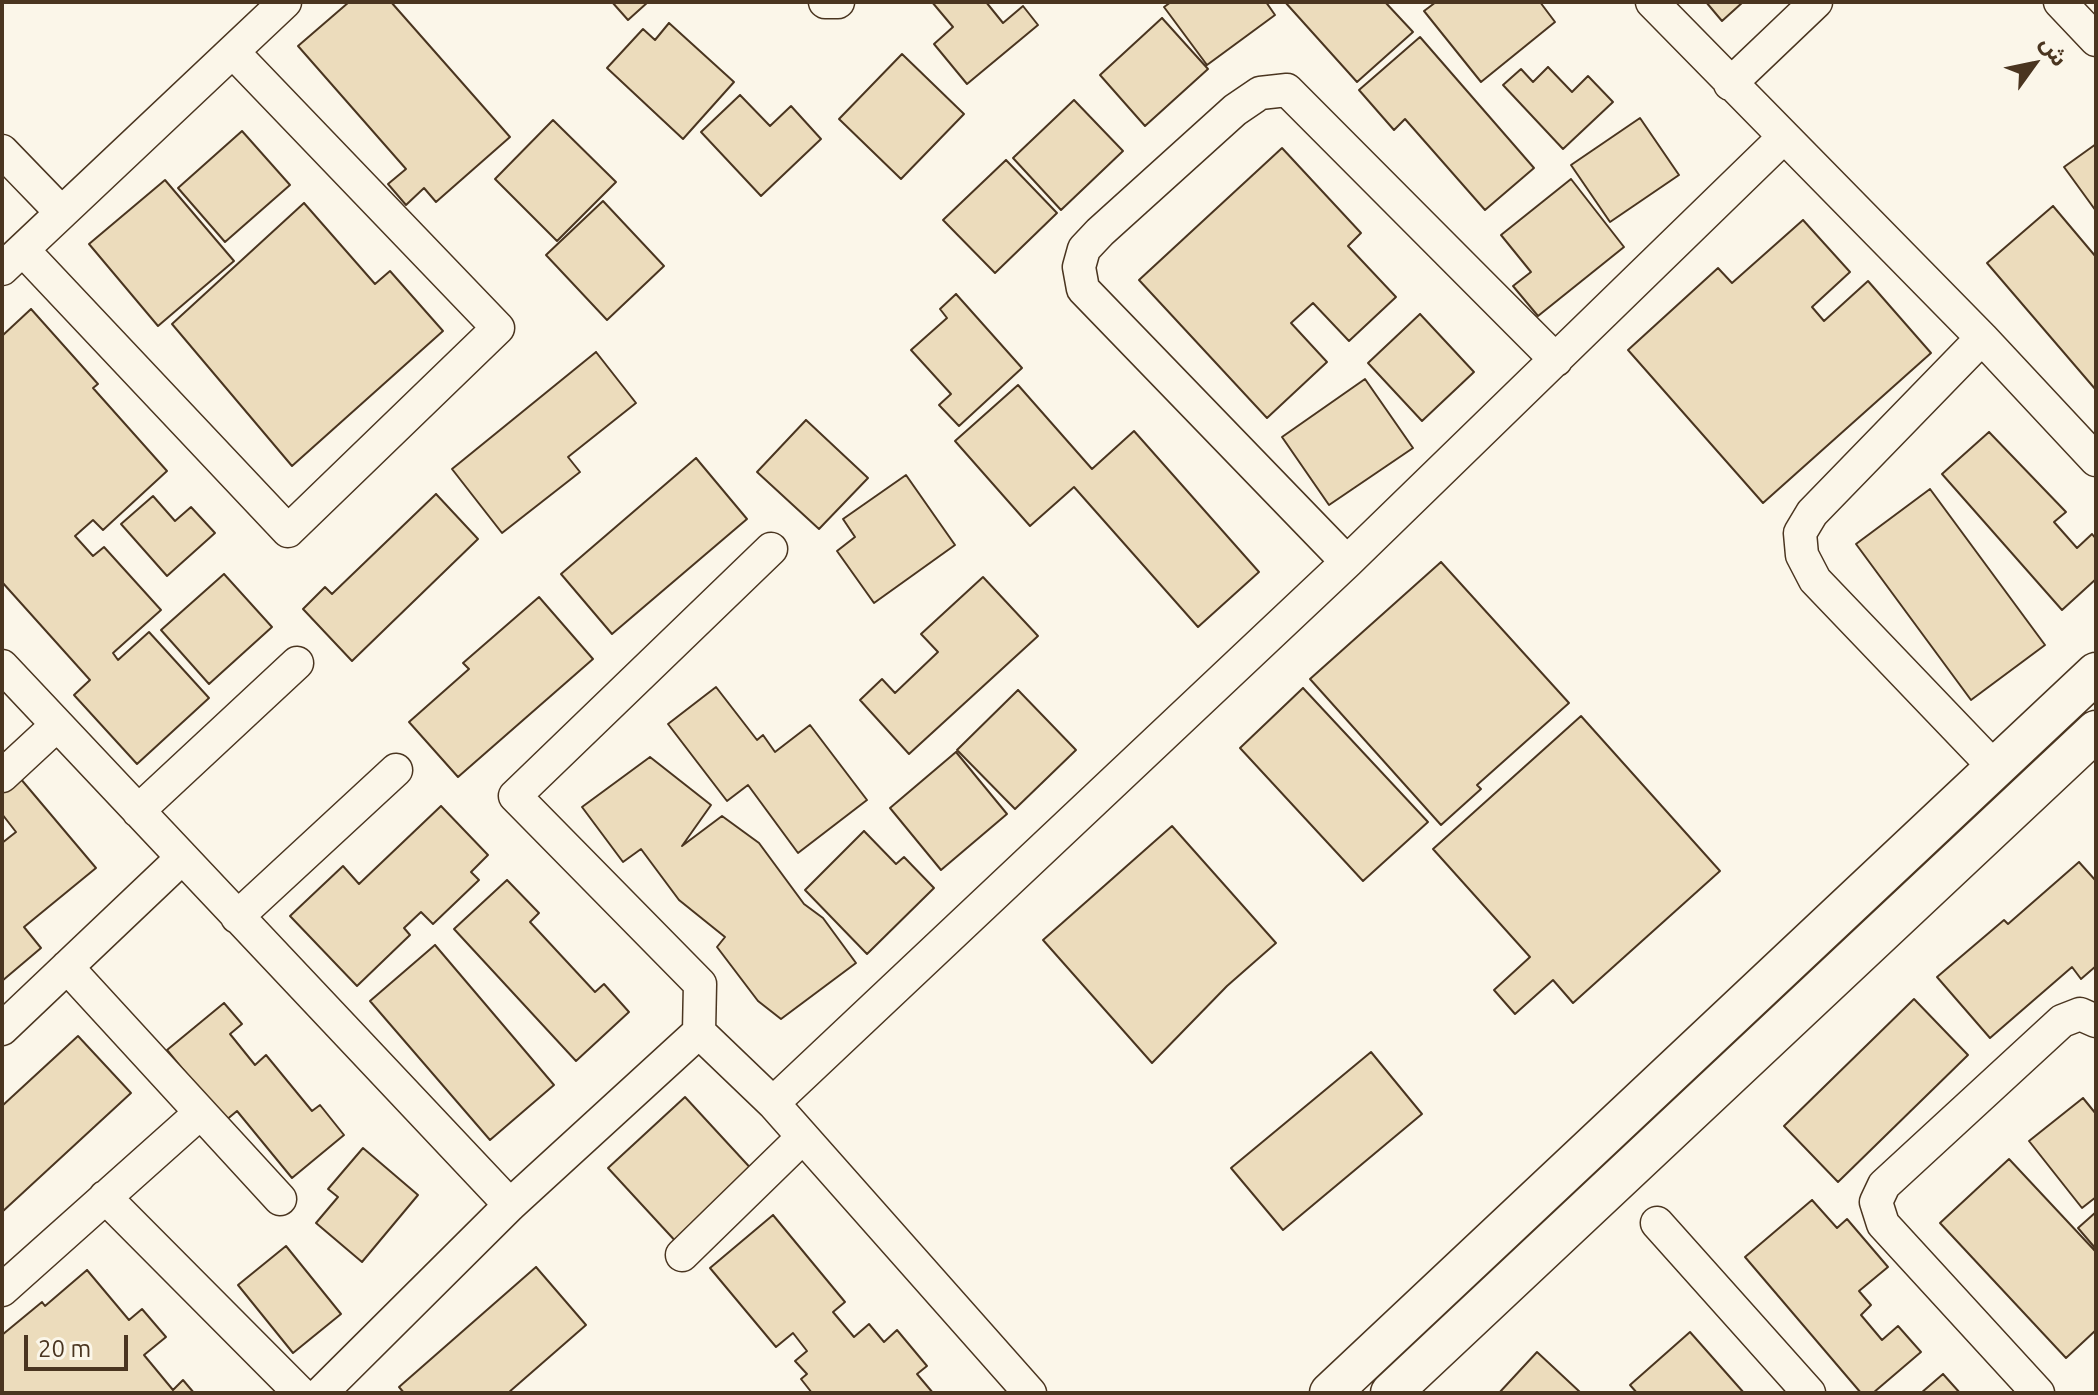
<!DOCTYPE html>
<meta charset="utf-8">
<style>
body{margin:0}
#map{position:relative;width:2098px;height:1395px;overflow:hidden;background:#fbf6e9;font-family:Ubuntu,"Noto Sans Arabic",sans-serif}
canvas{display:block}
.frame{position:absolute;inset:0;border:4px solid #4a3520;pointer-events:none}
.north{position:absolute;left:1994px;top:24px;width:80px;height:80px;-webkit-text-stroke:6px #fbf6e9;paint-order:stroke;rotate:57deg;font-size:22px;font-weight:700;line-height:32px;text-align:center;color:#4a3520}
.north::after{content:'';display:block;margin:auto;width:28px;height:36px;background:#4a3520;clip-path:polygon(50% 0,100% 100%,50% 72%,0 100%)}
.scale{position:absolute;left:24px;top:1335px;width:104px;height:36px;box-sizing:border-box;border:4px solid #4a3520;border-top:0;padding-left:10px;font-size:24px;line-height:28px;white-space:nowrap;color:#4a3520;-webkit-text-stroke:6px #fbf6e9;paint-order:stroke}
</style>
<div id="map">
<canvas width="2098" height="1395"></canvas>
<div class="frame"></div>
<div class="north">ش</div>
<div class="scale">20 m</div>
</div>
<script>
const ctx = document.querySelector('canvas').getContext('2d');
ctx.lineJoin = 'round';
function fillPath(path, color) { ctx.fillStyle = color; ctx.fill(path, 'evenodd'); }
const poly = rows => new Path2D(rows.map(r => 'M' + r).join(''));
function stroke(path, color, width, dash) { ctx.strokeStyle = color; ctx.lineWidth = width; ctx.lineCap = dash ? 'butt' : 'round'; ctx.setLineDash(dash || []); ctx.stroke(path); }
const building = poly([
 [349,2,391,2,510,137,436,202,424,188,406,205,388,184,406,169,298,46,349,2],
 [612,2,648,2,628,20,612,2],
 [932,2,986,2,1003,23,1023,6,1038,25,967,84,934,44,953,27,932,2],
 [1171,2,1266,2,1275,15,1207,65,1164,7,1171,2],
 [1285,2,1385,2,1413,32,1357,82,1285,2],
 [1436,2,1540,2,1555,22,1481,82,1424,11,1436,2],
 [1706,2,1743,2,1722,21,1706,2],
 [1162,18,1208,69,1145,126,1100,75,1162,18],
 [669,23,734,82,683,139,607,68,643,29,655,40,669,23],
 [1420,37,1534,168,1485,210,1405,119,1394,130,1359,90,1420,37],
 [902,54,964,114,901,179,839,119,902,54],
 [1548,67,1572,92,1588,76,1613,102,1563,149,1503,85,1521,69,1533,82,1548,67],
 [740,95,770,126,791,106,821,139,761,196,701,132,740,95],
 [1074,100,1123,151,1061,210,1013,158,1074,100],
 [1640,118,1679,175,1610,222,1571,165,1640,118],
 [553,120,616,182,557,241,495,179,553,120],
 [242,131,290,185,225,242,178,188,242,131],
 [2096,144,2096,211,2064,167,2096,144],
 [1282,148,1361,233,1348,246,1396,297,1349,341,1313,303,1291,323,1327,362,1267,418,1139,280,1282,148],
 [1006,160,1057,213,995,273,943,220,1006,160],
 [1571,179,1624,247,1538,316,1513,286,1531,272,1501,235,1571,179],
 [165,180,234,261,158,326,89,244,165,180],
 [603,201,664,266,607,320,546,255,603,201],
 [304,203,375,284,390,271,443,331,292,466,172,324,304,203],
 [2053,206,2096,257,2096,390,1987,263,2053,206],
 [1803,220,1850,272,1812,307,1824,321,1868,281,1931,353,1763,503,1628,350,1718,268,1732,283,1803,220],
 [956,294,1022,368,959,426,939,405,951,394,911,350,947,318,940,309,956,294],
 [31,309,98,384,93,388,167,471,103,530,93,520,75,536,93,556,104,547,161,610,113,653,118,660,149,632,209,698,137,764,74,695,90,680,2,582,2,336,31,309],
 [1420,314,1474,372,1422,421,1368,363,1420,314],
 [596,352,636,403,568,457,580,472,502,533,452,469,596,352],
 [1365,379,1413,448,1329,505,1282,437,1365,379],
 [1018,385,1092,469,1134,431,1259,572,1198,627,1074,487,1030,526,955,441,1018,385],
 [806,420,868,478,819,529,757,472,806,420],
 [1989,432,2066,512,2054,522,2077,548,2092,534,2096,539,2096,579,2062,610,1942,474,1989,432],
 [696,458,747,519,612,634,561,574,696,458],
 [906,475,955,545,874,603,837,551,855,537,843,519,906,475],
 [1930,489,2045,645,1971,700,1856,544,1930,489],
 [436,494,478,539,352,661,303,609,325,587,332,594,436,494],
 [153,496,175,521,191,507,215,533,167,576,121,524,153,496],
 [1441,562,1569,703,1477,785,1481,789,1441,825,1310,679,1441,562],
 [224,574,272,627,209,684,161,630,224,574],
 [983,577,1038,636,909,754,860,700,882,679,895,693,938,652,921,634,983,577],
 [539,597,593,659,458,777,409,722,469,669,463,663,539,597],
 [716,687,757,740,763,735,775,752,810,725,867,800,798,853,748,785,727,801,668,724,716,687],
 [1303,688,1428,822,1363,881,1240,748,1303,688],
 [1018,690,1076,750,1015,809,957,750,1018,690],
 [1581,716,1720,871,1573,1003,1553,980,1515,1014,1494,990,1530,957,1433,849,1581,716],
 [956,752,1007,814,941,870,890,808,956,752],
 [650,757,711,805,682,846,722,816,759,843,804,904,823,918,856,963,781,1019,758,1001,717,947,725,937,679,900,641,849,623,862,582,807,650,757],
 [20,778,96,868,24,927,41,948,2,981,2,843,16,832,2,814,2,793,20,778],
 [441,806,488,855,471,872,479,880,433,924,421,912,404,928,410,935,357,986,290,916,343,866,359,884,441,806],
 [1172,826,1276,943,1227,986,1152,1063,1043,940,1172,826],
 [864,831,896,864,904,857,934,888,867,954,805,890,864,831],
 [2079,862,2096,881,2096,966,2081,979,2072,967,1990,1038,1937,977,2004,920,2008,924,2079,862],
 [507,880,539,913,530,922,595,992,604,984,629,1012,576,1061,454,929,507,880],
 [435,945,554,1085,490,1140,370,1001,435,945],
 [1914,999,1968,1055,1838,1182,1784,1126,1914,999],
 [224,1003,242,1024,230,1034,255,1065,266,1055,312,1111,320,1105,344,1135,292,1178,237,1111,225,1121,167,1050,224,1003],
 [78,1036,131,1093,2,1212,2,1106,78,1036],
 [1371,1052,1422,1114,1283,1230,1231,1168,1371,1052],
 [685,1097,756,1174,679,1245,608,1168,685,1097],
 [2083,1098,2096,1114,2096,1197,2082,1208,2029,1141,2083,1098],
 [363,1148,418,1195,362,1262,316,1223,338,1197,328,1189,363,1148],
 [2009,1159,2096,1252,2096,1330,2066,1358,1940,1223,2009,1159],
 [1812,1200,1837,1228,1847,1219,1888,1267,1859,1291,1871,1305,1861,1315,1882,1340,1898,1326,1921,1352,1873,1393,1861,1393,1745,1257,1812,1200],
 [2096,1212,2096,1249,2078,1228,2096,1212],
 [773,1215,845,1302,833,1312,854,1337,869,1324,884,1342,897,1330,927,1366,917,1374,933,1393,812,1393,801,1379,807,1374,795,1361,807,1351,793,1333,776,1347,710,1268,773,1215],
 [286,1246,341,1314,293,1353,238,1285,286,1246],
 [536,1267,586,1325,508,1393,404,1393,399,1387,536,1267],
 [87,1270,129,1320,142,1309,166,1337,144,1355,173,1390,183,1380,194,1393,2,1393,2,1335,42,1302,45,1306,87,1270],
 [1690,1332,1744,1393,1637,1393,1630,1385,1690,1332],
 [1537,1352,1581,1393,1499,1393,1537,1352],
 [1943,1374,1960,1393,1921,1393,1943,1374]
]);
const minor = poly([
 [825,2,838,2],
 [1652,2,1982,338,2096,460],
 [2060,2,2096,40],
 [1730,84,1816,2],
 [2,151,61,212],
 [23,250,288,531,498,328,233,52],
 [2,269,285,2],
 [1982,338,1812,513,1800,533,1802,555,1815,580,1995,768],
 [1347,562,1083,289,1079,267,1084,249,1100,232,1235,110,1260,93,1287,90,1556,360],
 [2,666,510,1205],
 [2,776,57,725],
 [138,811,297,663],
 [237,917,396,770],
 [67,967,280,1199],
 [2,1029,182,858],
 [699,1032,773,1103,1030,1393],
 [773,1103,1347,562,1783,138],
 [105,1197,300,1393],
 [1657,1223,1809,1393],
 [682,1255,803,1137],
 [2,1290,199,1114],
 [321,1393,510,1205,699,1032,700,984,515,796,771,549],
 [2038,1393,1883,1224,1876,1202,1884,1185,2062,1021,2080,1014,2096,1021]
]);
const tertiary = poly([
 [1330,1393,2096,673],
 [1391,1393,2096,731]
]);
fillPath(building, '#ecdcbc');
stroke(building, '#4a3520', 2);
stroke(minor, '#4a3520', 35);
stroke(tertiary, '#4a3520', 43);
stroke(minor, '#fbf6e9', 32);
stroke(tertiary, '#fbf6e9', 40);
</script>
